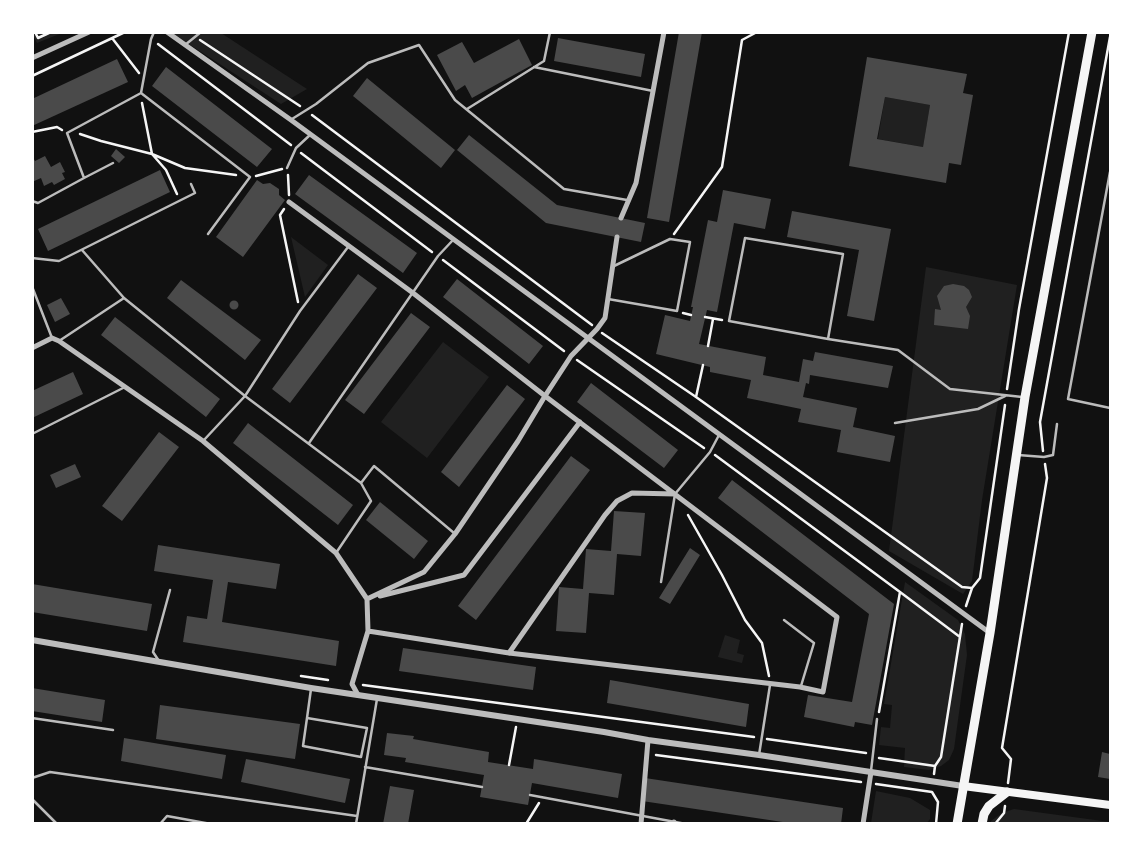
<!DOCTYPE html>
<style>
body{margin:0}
#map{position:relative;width:1143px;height:856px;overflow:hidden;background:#111;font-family:Literata,serif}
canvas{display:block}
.frame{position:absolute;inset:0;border:34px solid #fff;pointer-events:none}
</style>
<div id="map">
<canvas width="1143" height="856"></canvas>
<div class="frame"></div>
</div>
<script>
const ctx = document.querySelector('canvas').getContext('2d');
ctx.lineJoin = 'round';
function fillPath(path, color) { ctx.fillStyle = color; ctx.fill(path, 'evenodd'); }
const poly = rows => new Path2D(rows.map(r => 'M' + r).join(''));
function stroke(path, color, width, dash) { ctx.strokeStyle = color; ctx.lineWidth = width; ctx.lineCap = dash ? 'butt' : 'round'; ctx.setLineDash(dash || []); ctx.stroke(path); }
const green = poly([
 [32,33,62,33,37,43],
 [172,33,221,33,307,89,281,104],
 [885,97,930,105,923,147,878,139],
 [291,237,328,265,305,297],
 [926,267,1017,285,982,500,972,581,963,594,889,551],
 [443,342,489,377,427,458,381,422],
 [905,582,958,620,965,634,967,655,954,749,949,760,941,766,929,770,904,767,905,748,879,745,881,727,890,728,892,705,884,704],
 [725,635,740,640,737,653,744,655,742,663,718,657],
 [876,791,910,798,930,810,930,819,927,823,871,823],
 [1014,809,1110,822,1110,824,991,824,991,821,1002,813]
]);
const building = poly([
 [679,32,702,32,669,222,647,218],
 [558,38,645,54,641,77,554,61],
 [519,39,532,65,472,98,465,85,456,91,437,55,462,42,474,63],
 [867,57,967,74,963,93,973,95,961,165,949,163,946,183,849,166],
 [885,97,930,105,923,147,877,139],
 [117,59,128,82,32,126,32,99],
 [166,67,272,149,257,167,152,86],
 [367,78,455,150,441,168,353,96],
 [469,135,557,205,645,223,641,242,546,223,457,150],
 [116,149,125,157,119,163,111,156],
 [32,156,35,161,45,156,51,167,60,162,65,172,62,173,65,179,54,185,52,182,44,186,41,178,32,182],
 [160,170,170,192,48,251,38,229],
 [309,175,417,253,403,273,295,194],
 [257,180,263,184,270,183,279,189,279,195,285,200,243,257,216,237],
 [723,190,771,199,765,229,734,223,717,312,707,310,699,344,766,357,763,375,799,382,803,359,813,361,815,352,893,366,888,388,810,375,809,384,806,383,803,397,857,408,853,427,895,436,890,462,837,452,841,430,798,422,801,409,747,398,751,380,710,372,710,367,656,354,665,315,690,321,693,307,691,307,708,220,717,222],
 [792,211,891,229,874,321,847,316,859,250,787,237],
 [358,274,377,288,290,403,272,389],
 [457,279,543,346,529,364,443,297],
 [181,280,261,340,245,360,167,298],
 [953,284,964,286,969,290,972,297,966,307,970,316,968,329,934,325,935,309,941,310,937,296,944,286],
 [61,298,70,314,55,322,47,305],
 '229.5 305a4.5 4.5 0 1 1 9 0a4.5 4.5 0 1 1-9 0Z',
 [411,313,430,327,364,414,345,400],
 [115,317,220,399,206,417,101,335],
 [73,372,83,394,32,418,32,391],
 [591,383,678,450,664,468,577,402],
 [507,385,525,399,459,487,441,472],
 [248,423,353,505,338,525,233,443],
 [159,432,179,447,122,521,102,506],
 [571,456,590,470,476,620,458,606],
 [75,464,81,477,56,488,50,475],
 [732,480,894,604,872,725,855,722,854,727,804,717,808,695,852,702,869,614,718,498],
 [380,502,428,541,414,559,366,520],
 [614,511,645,513,641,556,617,554,614,595,589,593,586,633,556,631,559,587,583,589,586,549,611,551],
 [158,545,280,564,276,589,228,582,222,622,339,641,336,666,183,642,187,616,207,619,213,580,154,571],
 [690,548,700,555,670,604,659,598],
 [32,584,152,604,147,631,32,612],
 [403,648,536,667,533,690,399,671],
 [610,680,749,704,746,727,607,703],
 [32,688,105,700,102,722,32,711],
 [160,705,300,724,295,759,156,739],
 [387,733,414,736,413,739,489,752,488,762,533,769,534,759,622,774,618,798,532,783,528,805,480,797,484,775,405,762,406,758,384,755],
 [124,738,226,755,222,779,121,761],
 [1102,752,1110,754,1110,779,1098,777],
 [246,759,350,779,345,803,241,782],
 [645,778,843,808,841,824,796,824,642,801],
 [390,786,414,790,408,824,383,824]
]);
const path = poly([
 [35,32,38,38,51,32],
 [112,38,139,73],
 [200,40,300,106],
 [158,44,291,145],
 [32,76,125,32],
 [142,103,152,154,166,170,177,194],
 [312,115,592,325],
 [32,132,57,127,62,130],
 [80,134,101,141,152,154,185,168,236,175],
 [301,153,432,252],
 [288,175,289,195],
 [256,176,282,169],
 [284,209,280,215,298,302],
 [674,234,722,167,742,40,757,32],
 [443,260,564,351],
 [683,313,691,315],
 [705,317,722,320],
 [602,333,696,397,962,587,972,588,980,578,1005,405],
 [708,346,713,319],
 [577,360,704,448],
 [1007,389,1019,309,1069,32],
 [696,397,703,365],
 [1043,451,1040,422,1110,37],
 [715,455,900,592,879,712],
 [688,515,722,575,745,620,762,643,769,676],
 [900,592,960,637],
 [966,606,972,588],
 [301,676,328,680],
 [363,685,754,737],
 [767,739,866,753],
 [656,755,861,782],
 [879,758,935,766],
 [509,765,516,727],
 [934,774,935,766,941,757,962,624],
 [1008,783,1011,759,1002,748,1047,478,1045,464],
 [876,784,932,792],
 [932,792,938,802,936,824],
 [526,824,539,803],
 [995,824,1004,813,1005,806]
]);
const service = poly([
 [185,45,201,32],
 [534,67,653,91],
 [141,93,151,39,154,32],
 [467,109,544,61,550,32],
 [292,119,316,104,368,63,419,45,455,100,564,189,627,200],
 [287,168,296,148,310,135],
 [1110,172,1068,399,1110,408],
 [84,178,113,163],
 [32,201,38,203,84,178,67,133,141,93,250,177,208,234],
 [82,250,124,298],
 [32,258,59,261,195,193,191,184],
 [33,289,52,338],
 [608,299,677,311,690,242,670,239,614,266],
 [828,339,843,254,745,238,729,321,828,339,898,350,950,389,1022,397],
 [59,341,124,298,245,396,361,483,374,466,454,533],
 [895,423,978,409,1005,396],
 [32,434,125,387],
 [204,440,245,396,300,311,348,247],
 [309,443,438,256,453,240],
 [1018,455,1044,457,1053,455,1057,424],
 [336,553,371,501,361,483],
 [661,582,675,494,710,452,719,435],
 [784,620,814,643,801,686],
 [159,661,153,652,170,590],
 [32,718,113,730],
 [307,718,367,728,361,757,303,746,307,718,311,689],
 [759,755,770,685],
 [365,767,482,787],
 [871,771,877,719],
 [32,778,50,772,357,816],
 [530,795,686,824],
 [32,799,57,824],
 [160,824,167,816,211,824],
 [356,824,377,699]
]);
const minor = poly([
 [167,32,291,120,990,633],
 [32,58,89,32],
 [289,202,413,293,545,396,518,441,455,534,424,572,367,599],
 [621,218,636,183,664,32],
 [32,348,52,338,59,341,203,441,336,553,367,599,368,631,352,684,358,695],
 [380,596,464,575,580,422],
 [368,631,509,653,800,687,823,692,837,617,545,396,571,356,597,329,605,318,617,237],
 [509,653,605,515,617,501,632,493,675,494],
 [641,824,648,740],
 [673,824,674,822],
 [863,824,871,772]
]);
const tertiary = poly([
 [32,640,311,688,604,732,648,740,759,755,963,786]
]);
const secondary = poly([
 [963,786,1110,805]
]);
const primary = poly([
 [957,824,990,633,1025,397,1092,32],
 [982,824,984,814,989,806,1007,792]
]);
fillPath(green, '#202020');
fillPath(building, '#4a4a4a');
stroke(path, '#f5f5f5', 2.5);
stroke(service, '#bcbcbc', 2.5);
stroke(minor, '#bcbcbc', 5);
stroke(tertiary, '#bcbcbc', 6);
stroke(secondary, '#f5f5f5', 8);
stroke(primary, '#f5f5f5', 9);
</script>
